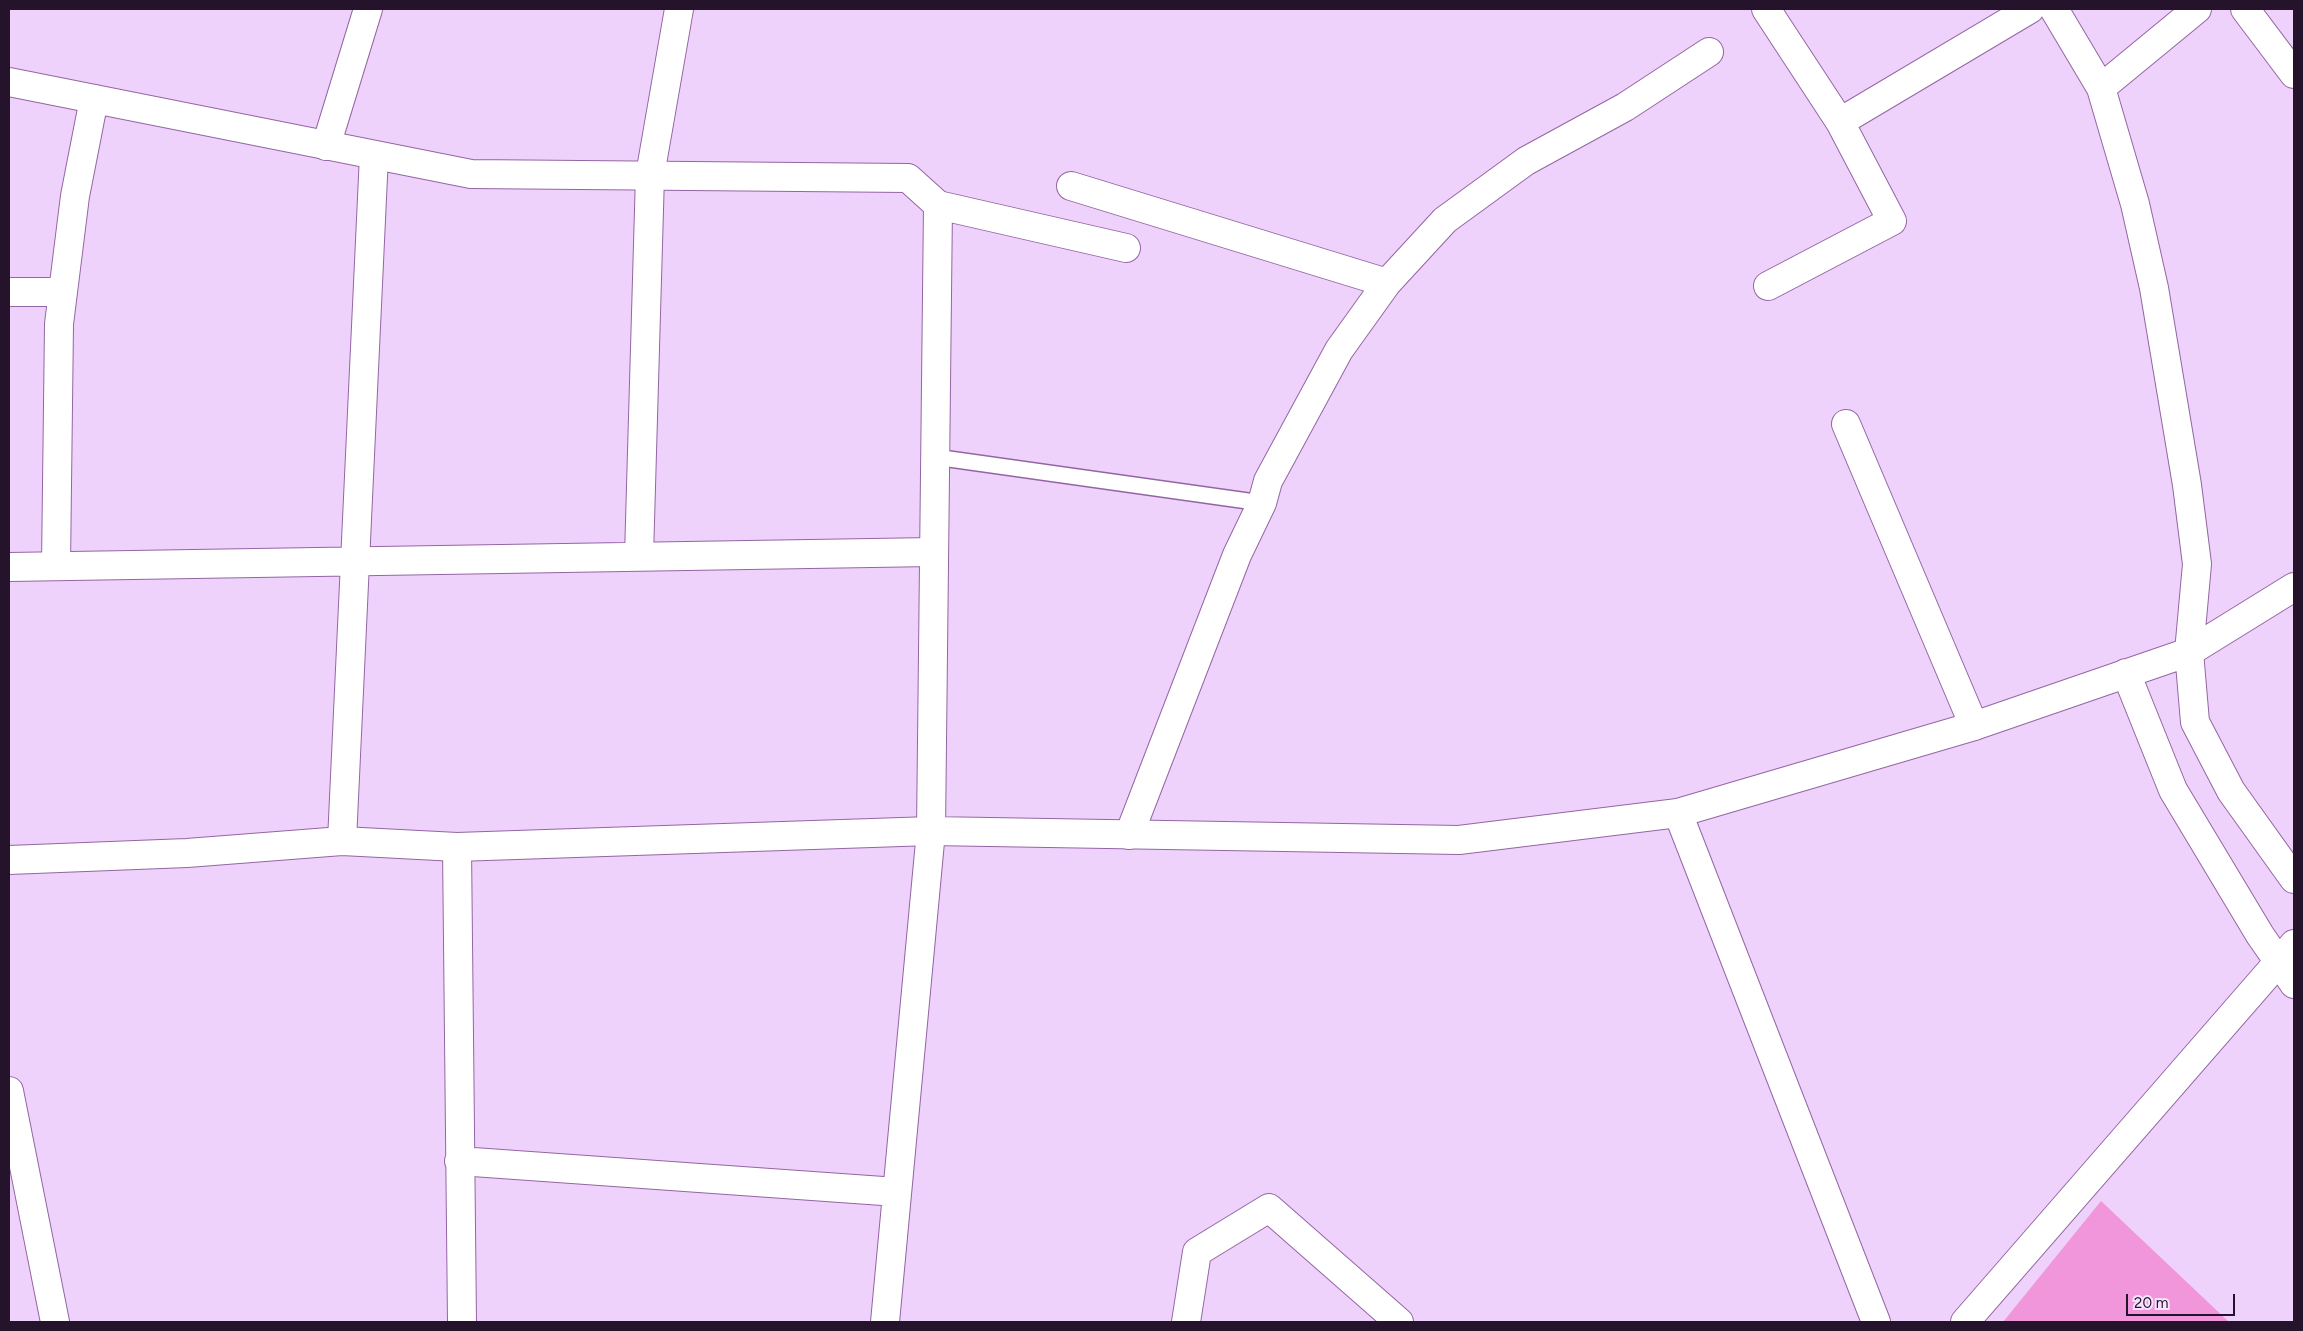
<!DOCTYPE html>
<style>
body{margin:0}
#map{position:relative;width:2303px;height:1331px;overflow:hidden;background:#efd2fb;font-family:Figtree,sans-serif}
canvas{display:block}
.frame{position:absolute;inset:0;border:10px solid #25132c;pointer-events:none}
.scale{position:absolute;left:2126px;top:1294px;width:109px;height:22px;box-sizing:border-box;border:2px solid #25132c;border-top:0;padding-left:6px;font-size:15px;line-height:18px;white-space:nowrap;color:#25132c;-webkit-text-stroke:4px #f7e3ff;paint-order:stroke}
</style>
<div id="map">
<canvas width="2303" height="1331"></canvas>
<div class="frame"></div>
<div class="scale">20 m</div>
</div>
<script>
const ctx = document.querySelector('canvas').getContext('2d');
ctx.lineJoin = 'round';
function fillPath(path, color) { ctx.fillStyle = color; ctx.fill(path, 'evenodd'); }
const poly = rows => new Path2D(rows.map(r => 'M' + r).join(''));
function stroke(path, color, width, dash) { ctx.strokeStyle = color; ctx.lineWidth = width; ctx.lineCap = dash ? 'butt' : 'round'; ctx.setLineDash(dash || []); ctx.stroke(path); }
const building = poly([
 [2101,1201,2229,1322,2003,1322]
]);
const service = poly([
 [935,457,1262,503]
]);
const minor = poly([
 [1766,9,1840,122,1892,221,1768,286],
 [2054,9,2101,88,2135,204,2154,288,2187,485,2197,564,2189,652],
 [2245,9,2294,74],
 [2101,88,2197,9],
 [1840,122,2030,9],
 [326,146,368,9],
 [1071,186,1387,283],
 [938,205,1126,248],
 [9,292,63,292],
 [1846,424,1974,726],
 [639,556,650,175,679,9],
 [56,566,59,324,75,196,94,99],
 [9,567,933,552],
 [2189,652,2294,587],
 [1678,813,1876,1322],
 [1129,835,1237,555,1262,503,1268,481,1339,350,1387,283,1445,220,1526,161,1625,107,1709,52],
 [342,841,374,155],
 [457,847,462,1322],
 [9,1091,55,1322],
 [459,1161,897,1192],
 [885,1322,931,831],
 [1186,1322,1197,1252,1269,1208,1399,1322],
 [1965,1322,2294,944]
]);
const secondary = poly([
 [9,82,471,174,908,178,938,205,931,831],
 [2126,673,2173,790,2260,935,2294,984],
 [9,860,187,853,342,841,457,847,931,831,1459,840,1678,813,1974,726,2189,652,2195,722,2231,791,2294,879]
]);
fillPath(building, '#f196da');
stroke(service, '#9366a3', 18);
stroke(minor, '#9366a3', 30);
stroke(secondary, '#9366a3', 30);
stroke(service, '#fff', 15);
stroke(minor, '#fff', 28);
stroke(secondary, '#fff', 28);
</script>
